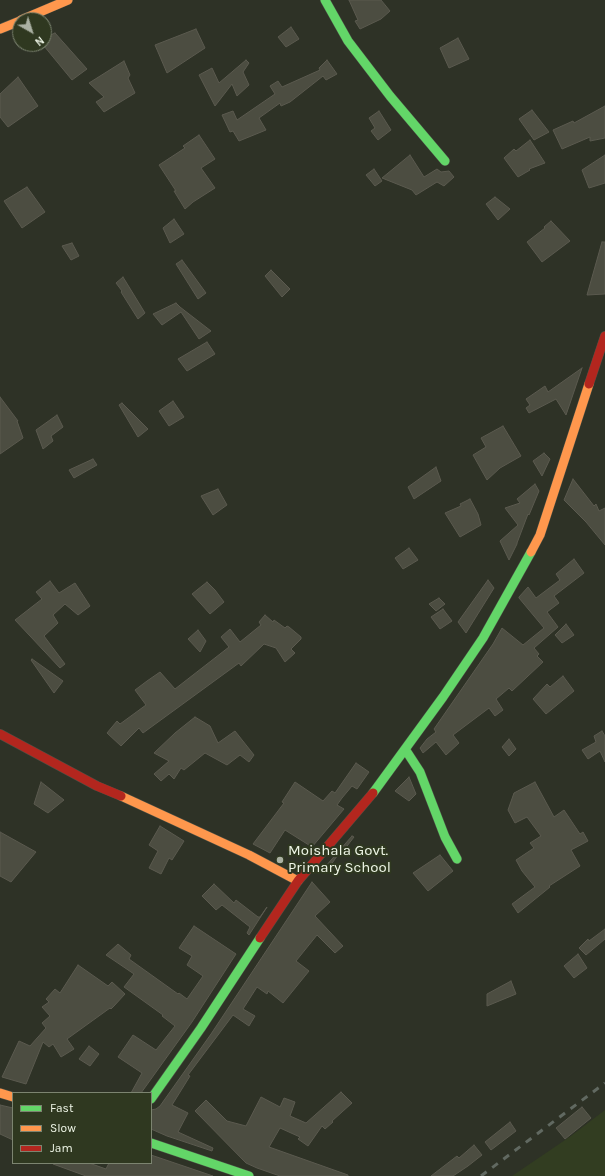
<!DOCTYPE html>
<style>
body{margin:0}
#map{position:relative;width:605px;height:1176px;overflow:hidden;background:#2e3226;font-family:Karla,sans-serif}
canvas{display:block}
.legend{position:absolute;left:12px;top:1092px;width:140px;height:72px;box-sizing:border-box;background:#2f3820;border:1px solid #7c8470;margin:0;padding:5px 7px;list-style:none;font-size:12px;color:#eff6e7}
.legend li{display:flex;align-items:center;gap:8px;height:20px}
.legend b{width:20px;border:1px solid #7c8470}
.north{position:absolute;left:12px;top:12px;width:40px;height:40px;box-sizing:border-box;background:#2f3820;border:1px solid #7c8470;border-radius:50%;rotate:141deg;font-size:11px;font-weight:700;line-height:16px;text-align:center;color:#eff6e7}
.north::after{content:'';display:block;margin:auto;width:14px;height:18px;background:#abb1a3;clip-path:polygon(50% 0,100% 100%,50% 72%,0 100%)}
</style>
<div id="map">
<canvas width="605" height="1176"></canvas>
<ul class="legend">
<li><b style="height:5px;background:#63d668"></b>Fast</li>
<li><b style="height:5px;background:#ff974d"></b>Slow</li>
<li><b style="height:5px;background:#b3261e"></b>Jam</li>
</ul>
<div class="north">N</div>
</div>
<script>
const ctx = document.querySelector('canvas').getContext('2d');
ctx.lineJoin = 'round';
function fillPath(path, color) { ctx.fillStyle = color; ctx.fill(path, 'evenodd'); }
const poly = rows => new Path2D(rows.map(r => 'M' + r).join(''));
function stroke(path, color, width, dash) { ctx.strokeStyle = color; ctx.lineWidth = width; ctx.lineCap = dash ? 'butt' : 'round'; ctx.setLineDash(dash || []); ctx.stroke(path); }
function write(font, color, halo, rows, align = 'center') {
  ctx.font = font + ' Karla,sans-serif'; ctx.lineWidth = 4; ctx.setLineDash([]); ctx.textBaseline = 'middle'; ctx.strokeStyle = halo; ctx.fillStyle = color; for (const [text, x, y, turn = 0] of rows) {
    ctx.save(); ctx.translate(x, y); ctx.rotate((+turn || 0) * Math.PI / 180); ctx.textAlign = isNaN(turn) ? turn : align; if (halo) ctx.strokeText(text, 0, 0); ctx.fillText(text, 0, 0); ctx.restore();
  }
}
const built = poly([
 [605,1110,605,1176,512,1176,571,1136]
]);
const building = poly([
 [349,0,381,0,390,11,381,19,360,29,355,21,358,20,349,0],
 [291,27,299,39,286,47,278,37,291,27],
 [196,29,205,48,167,73,155,45,196,29],
 [55,33,87,69,72,80,44,46,44,38,55,33],
 [458,38,469,59,449,68,440,48,458,38],
 [246,60,249,63,243,72,249,85,237,96,232,84,215,106,199,75,212,68,219,83,246,60],
 [327,60,337,74,326,80,323,76,290,102,281,106,280,103,259,118,266,130,239,141,233,131,230,132,222,115,233,111,237,120,275,94,270,86,278,81,282,87,320,70,319,68,327,60],
 [124,61,130,75,128,78,135,93,104,112,96,102,104,97,89,83,124,61],
 [18,77,38,106,8,127,0,117,0,94,18,77],
 [605,106,605,138,590,141,590,137,562,149,553,130,573,121,574,123,605,106],
 [532,110,549,132,534,140,519,119,532,110],
 [379,111,391,130,378,140,371,131,375,128,369,118,379,111],
 [199,135,215,159,201,168,215,188,193,202,185,209,174,191,176,191,159,165,185,148,183,146,199,135],
 [530,140,545,163,529,169,530,170,518,177,504,158,514,149,516,151,530,140],
 [410,155,424,177,437,169,441,172,449,171,454,177,444,186,437,182,416,195,412,190,382,178,410,155],
 [605,155,605,183,589,188,582,170,605,155],
 [374,169,382,181,375,186,366,175,374,169],
 [27,187,45,212,22,228,4,201,27,187],
 [495,197,510,209,498,220,486,204,495,197],
 [174,219,184,234,170,243,163,228,174,219],
 [551,221,570,241,542,262,527,242,545,228,544,227,551,221],
 [602,242,605,242,605,294,587,295,602,242],
 [72,243,79,256,71,260,62,246,72,243],
 [182,260,206,293,198,299,176,264,182,260],
 [271,270,290,289,282,297,265,276,271,270],
 [123,277,145,313,138,319,121,292,122,291,116,283,123,277],
 [176,303,180,307,211,331,199,339,181,312,162,325,153,314,176,303],
 [207,342,215,354,187,371,178,359,207,342],
 [582,368,566,415,556,399,529,413,526,408,530,405,526,399,545,386,548,392,582,368],
 [0,397,18,421,17,421,23,438,0,454,0,397],
 [173,401,184,417,169,426,159,411,173,401],
 [122,403,148,429,138,437,119,405,122,403],
 [57,415,63,427,51,436,53,441,43,449,36,430,57,415],
 [503,426,521,456,500,468,487,480,473,455,486,447,481,438,503,426],
 [544,453,550,459,542,476,533,461,544,453],
 [93,459,97,465,74,478,69,470,93,459],
 [436,467,441,481,414,499,408,487,436,467],
 [573,479,594,506,596,504,599,511,605,508,605,545,586,522,564,500,573,479],
 [535,484,539,491,529,515,528,514,517,543,517,544,509,560,500,541,518,525,505,508,520,503,517,499,535,484],
 [218,489,227,505,213,515,201,496,218,489],
 [470,499,478,514,481,525,460,537,445,513,461,506,460,504,470,499],
 [409,548,418,560,403,569,395,558,409,548],
 [574,559,584,573,554,596,559,603,547,612,558,627,534,648,539,654,537,656,543,662,512,691,509,688,496,699,503,710,495,716,489,708,453,735,459,743,446,755,436,742,423,753,420,748,427,739,436,732,434,729,493,644,502,628,523,645,544,628,519,598,519,597,528,587,536,598,560,580,556,574,574,559],
 [488,580,494,588,466,633,458,622,488,580],
 [50,581,59,593,75,583,90,606,78,615,65,604,53,615,58,623,44,636,65,664,60,668,15,620,42,599,36,592,50,581],
 [207,582,215,590,224,602,210,614,192,594,207,582],
 [439,598,445,604,436,611,429,604,439,598],
 [443,609,452,621,440,629,431,617,443,609],
 [265,615,273,622,274,620,285,628,287,626,289,627,301,637,301,639,291,649,295,653,285,662,276,648,264,644,241,666,239,663,143,733,139,728,121,746,107,733,117,721,120,724,146,705,135,690,147,681,160,672,175,689,229,647,221,637,230,629,240,642,261,625,259,622,265,615],
 [566,624,574,635,562,643,555,635,566,624],
 [198,630,206,641,200,652,188,639,198,630],
 [32,659,63,681,54,693,31,660,32,659],
 [563,676,574,691,546,714,533,699,547,684,550,687,563,676],
 [195,717,210,726,218,743,235,731,254,755,249,762,240,755,227,765,205,753,184,770,181,768,174,779,169,774,161,781,154,774,169,761,154,753,175,733,195,717],
 [602,731,605,736,605,762,600,751,588,759,582,750,596,742,594,736,602,731],
 [509,739,516,749,509,756,502,747,509,739],
 [356,763,369,772,357,789,352,786,342,798,337,805,344,809,312,847,285,830,270,853,253,844,284,803,282,802,295,782,323,801,332,791,335,793,356,763],
 [409,777,416,794,409,801,395,791,409,777],
 [41,782,64,800,48,813,34,804,41,782],
 [535,782,554,817,564,810,580,834,583,832,588,841,571,850,580,866,549,886,550,887,518,913,512,904,535,887,522,871,516,860,534,848,530,843,541,836,527,817,515,823,508,810,514,793,535,782],
 [160,826,184,841,172,860,169,858,161,874,149,868,158,851,149,845,160,826],
 [0,832,36,852,11,882,0,876,0,832],
 [352,836,354,837,344,850,342,849,328,869,325,867,352,836],
 [440,855,453,871,428,891,413,873,440,855],
 [312,882,330,902,315,916,343,946,335,953,317,935,296,961,309,971,283,1003,268,991,267,994,257,987,243,1009,255,1016,249,1026,233,1015,188,1075,190,1076,172,1105,188,1113,178,1132,213,1148,212,1151,167,1136,151,1129,151,1110,156,1109,160,1106,211,1034,312,882],
 [214,884,234,903,236,900,258,917,260,917,267,907,249,935,247,933,250,927,222,905,216,910,202,896,214,884],
 [194,926,236,954,192,1022,141,1093,131,1093,142,1073,118,1057,133,1035,156,1050,175,1026,162,1016,163,1015,124,987,134,974,106,955,118,944,131,955,129,959,178,994,179,993,187,999,203,976,187,965,192,956,179,948,194,926],
 [605,929,605,939,586,955,579,948,588,939,589,941,605,929],
 [578,954,587,968,574,978,564,966,578,954],
 [78,965,108,986,112,982,125,994,114,1006,111,1009,110,1008,67,1039,74,1049,61,1057,53,1044,49,1047,43,1042,26,1084,2,1077,19,1041,30,1046,46,1028,42,1023,50,1016,42,1007,49,1002,46,999,55,989,60,993,78,965],
 [511,981,516,994,487,1006,487,994,511,981],
 [89,1046,99,1054,90,1066,79,1059,89,1046],
 [341,1092,352,1103,332,1121,333,1122,325,1129,322,1126,308,1146,298,1139,300,1137,280,1128,269,1147,348,1175,348,1176,280,1176,257,1168,246,1163,195,1111,206,1100,227,1121,246,1126,261,1097,280,1107,284,1098,295,1102,290,1116,306,1123,341,1092],
 [0,1105,13,1108,13,1140,0,1134,0,1105],
 [582,1107,591,1118,565,1139,556,1128,582,1107],
 [510,1122,516,1131,491,1150,485,1142,510,1122],
 [474,1145,482,1155,468,1166,453,1176,431,1176,457,1156,459,1158,474,1145],
 [151,1155,213,1176,86,1176,53,1164,53,1163,89,1163,106,1169,109,1163,151,1163,151,1155]
]);
const fast = poly([
 [325,0,348,41,390,96,445,161],
 [405,749,420,772,445,837,457,859],
 [373,793,443,697,483,638,531,552],
 [151,1099,201,1028,260,938],
 [151,1143,249,1176]
]);
const slow = poly([
 [21,20,68,0],
 [0,29,20,21],
 [531,552,540,535,589,384],
 [121,796,249,855,298,881],
 [0,1093,13,1097]
]);
const jam = poly([
 [589,384,605,336],
 [0,734,97,786,121,796],
 [260,938,298,881,373,793]
]);
const rail = poly([
 [481,1176,605,1083]
]);
const markers = [
 [280,860,4,"#abb1a3"]
];
const poiNames = [
 ["Moishala Govt.",288,851],
 ["Primary School",288,868]
];
fillPath(built, '#323d21');
fillPath(building, '#4c4d41');
stroke(building, '#5b5a4f', 1);
stroke(fast, '#4c5146', 10);
stroke(slow, '#4c5146', 10);
stroke(jam, '#4c5146', 10);
stroke(fast, '#63d668', 9);
stroke(slow, '#ff974d', 9);
stroke(jam, '#b3261e', 9);
stroke(rail, '#616961', 3, [7, 7]);
for (const [x, y, r, color] of markers) { const dot = new Path2D(); dot.arc(x, y, r, 0, 2 * Math.PI); ctx.fillStyle = color; ctx.fill(dot); stroke(dot, '#2f3820', 1.5); }
write('15px', '#eff6e7', '#2f3820', poiNames, 'left');
</script>
